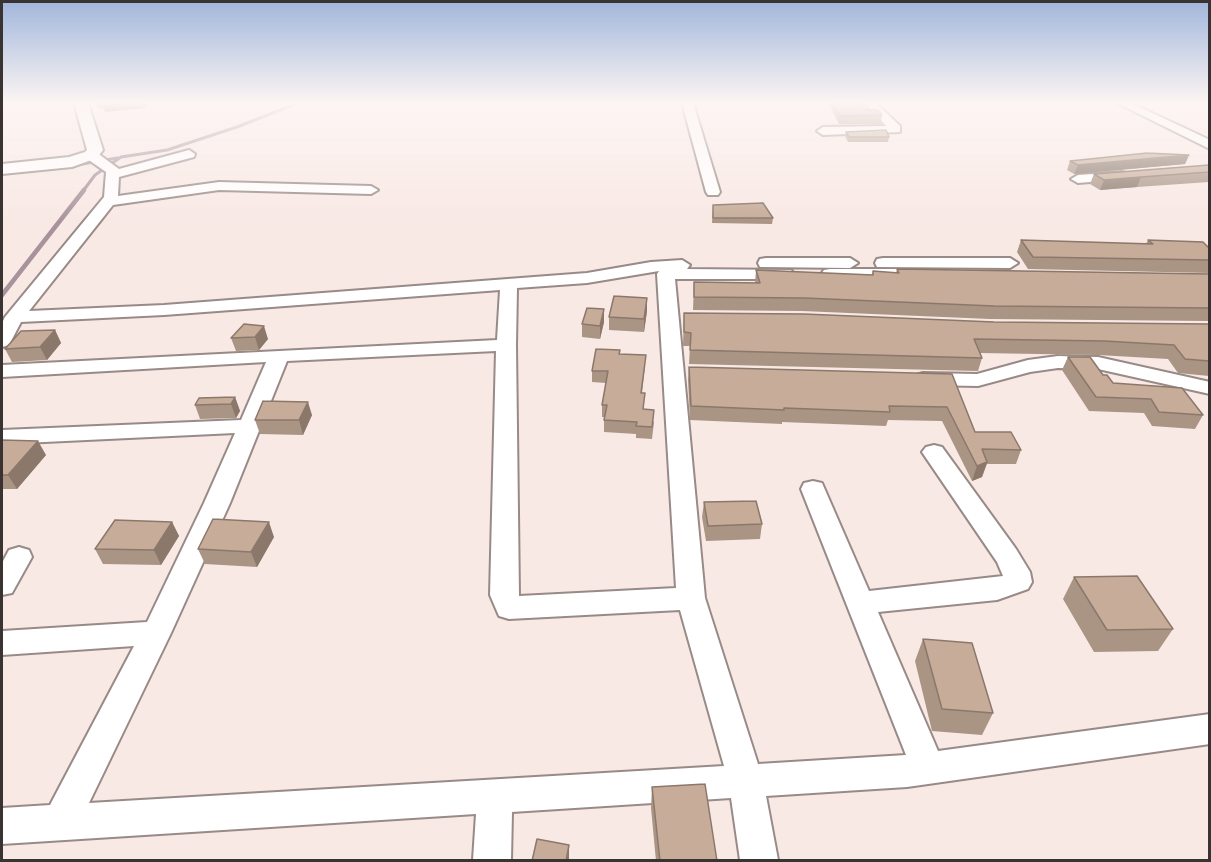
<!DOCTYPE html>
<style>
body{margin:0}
#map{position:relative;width:1211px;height:862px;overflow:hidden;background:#f9e9e5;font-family:Arial,sans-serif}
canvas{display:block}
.frame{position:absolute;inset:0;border:3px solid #393432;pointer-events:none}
</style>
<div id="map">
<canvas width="1211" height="862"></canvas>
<div class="frame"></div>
</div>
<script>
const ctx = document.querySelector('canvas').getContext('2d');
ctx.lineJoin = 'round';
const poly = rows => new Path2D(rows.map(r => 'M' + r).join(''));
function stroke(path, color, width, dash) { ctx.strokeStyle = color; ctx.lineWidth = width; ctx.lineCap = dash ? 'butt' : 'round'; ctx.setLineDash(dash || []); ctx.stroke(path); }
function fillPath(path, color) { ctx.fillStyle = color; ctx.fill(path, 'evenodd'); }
const streamFar1 = poly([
 [71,166,117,158],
 [83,191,95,175,121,157,167,150,237,127,298,103]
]);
const stream = poly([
 [2,295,84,190]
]);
const minor = poly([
 [682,103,693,103,720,192,718,195,708,195,706,192,682,103],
 [865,103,876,103,900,126,900,132,823,135,817,131,823,127,886,126,865,103],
 [1117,103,1131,103,1210,140,1210,149,1117,103],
 [189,150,195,154,194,157,119,177,118,196,219,182,371,186,378,190,371,194,219,190,113,205,29,311,164,305,587,273,651,262,682,260,690,265,687,269,791,270,794,274,791,278,785,279,675,279,705,598,758,764,906,755,801,489,804,483,813,481,822,483,869,591,1003,576,997,562,922,452,926,447,934,445,942,447,1016,549,1030,572,1032,582,1028,589,997,600,878,612,938,751,1210,714,1210,744,907,787,766,796,778,860,740,860,731,798,512,812,511,860,473,860,476,814,2,844,2,808,50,805,134,646,2,655,2,631,147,622,204,503,235,433,2,444,2,430,241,420,266,362,2,377,2,365,497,340,500,290,164,315,21,322,9,345,2,347,2,323,5,317,104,197,106,172,86,158,85,155,86,152,96,152,119,169,189,150],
 [659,271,657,274,676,588,519,596,516,345,517,288,587,283,659,271],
 [496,351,490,595,499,616,509,619,680,610,724,766,89,803,171,633,230,503,287,361,496,351],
 [1121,172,1126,173,1128,176,1126,179,1078,183,1071,179,1078,175,1121,172],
 [766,258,850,258,858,263,850,268,760,267,758,263,760,259,766,258],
 [883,258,1010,258,1018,263,1010,268,877,267,875,263,877,259,883,258],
 [830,269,902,269,908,270,911,274,908,278,902,279,824,278,821,274,824,270,830,269],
 [1058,356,1098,357,1210,382,1210,394,1098,369,1058,368,1030,372,978,386,923,385,916,383,913,379,916,375,923,373,977,374,1028,360,1058,356],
 [19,547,29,550,32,557,12,593,2,595,2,563,9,550,19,547]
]);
const major = poly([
 [74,103,88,103,103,150,97,158,72,167,2,174,2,164,69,157,85,152,87,150,74,103]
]);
const wall = poly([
 [828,103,862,103,865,110,882,115,881,124,839,124],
 [846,132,889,137,888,142,848,142,845,136],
 [1189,155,1185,164,1074,174,1067,170,1070,161],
 [1209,165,1209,182,1137,187,1100,190,1090,184,1094,174],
 [713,205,773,218,772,224,712,223],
 [1021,240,1146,244,1148,240,1209,248,1209,273,1028,269,1017,252],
 [897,269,1209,274,1209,321,990,319,802,311,693,310,694,282,755,283,756,270,872,275,873,271,896,273],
 [647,311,644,332,609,330,609,317],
 [684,313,994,322,1209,324,1209,376,1178,373,1168,359,1098,355,980,353,982,358,978,371,689,364,690,346,683,346],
 [604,322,600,339,582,337,582,324],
 [244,324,268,339,259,350,236,351,231,338],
 [55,330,61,343,47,360,12,362,5,349],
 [620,354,645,367,642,393,644,409,654,422,652,439,636,438,636,434,604,432,604,417,602,417,602,405,606,383,592,382,592,371],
 [1068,357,1103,375,1113,383,1203,415,1195,429,1152,426,1144,413,1089,411,1062,370],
 [689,367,952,374,975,432,1021,450,1016,464,987,464,982,477,972,481,942,421,888,420,886,426,782,422,782,424,690,420,688,380],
 [235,397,240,411,236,418,200,419,195,405],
 [312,415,303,435,260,434,255,420],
 [2,440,46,455,17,489,2,489],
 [704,502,762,524,760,539,706,541,702,517],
 [172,522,179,536,161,565,103,564,95,549],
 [274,537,257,567,205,564,198,549],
 [1074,577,1173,629,1158,651,1094,652,1063,599],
 [923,639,993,713,982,735,932,731,915,661],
 [652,787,717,861,656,861,651,808]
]);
const shadedWall = poly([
 [96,103,147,103,146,108,105,112,104,108,98,108],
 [1189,155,1185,164,1074,174,1078,165],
 [1141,177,1137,187,1100,190,1104,180],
 [647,298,647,311,644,332,644,319],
 [604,309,604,322,600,339,600,326],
 [264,326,268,339,259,350,255,337],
 [55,330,61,343,47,360,40,347],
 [235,397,240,411,236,418,231,404],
 [308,402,312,415,303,435,299,420],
 [38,441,46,455,17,489,8,475],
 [987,462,982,477,972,481,977,466],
 [172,522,179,536,161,565,154,550],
 [269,522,274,537,257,567,251,552],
 [569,845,569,861,566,861]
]);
const building = poly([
 [833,103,862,103,865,110,878,110,882,115,840,116,833,103],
 [886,130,889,137,849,137,846,132,886,130],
 [1147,153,1189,155,1078,165,1070,161,1147,153],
 [1209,165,1209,172,1141,177,1104,180,1094,174,1209,165],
 [763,203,773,218,713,218,713,205,763,203],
 [1021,240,1153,244,1148,240,1203,242,1209,248,1209,260,1033,257,1021,240],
 [897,269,1209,274,1209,308,994,306,804,298,694,297,694,282,760,283,756,270,873,275,873,271,899,273,897,269],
 [614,296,647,298,644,319,609,317,614,296],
 [587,308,604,309,600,326,582,324,587,308],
 [684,313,804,314,994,322,1209,324,1209,361,1185,359,1174,345,1104,341,974,339,982,358,690,350,691,333,684,332,684,313],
 [244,324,264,326,255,337,231,338,244,324],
 [55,330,40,347,5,349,21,331,55,330],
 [596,349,620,350,619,354,646,355,641,393,645,393,643,409,654,410,652,427,636,426,637,422,604,420,607,405,602,405,608,371,592,371,596,349],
 [1068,357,1090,357,1103,375,1107,375,1113,383,1182,388,1203,415,1159,412,1151,399,1096,397,1068,357],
 [689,367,952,374,975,432,1011,432,1021,450,982,449,987,462,977,466,947,407,889,406,890,412,784,408,784,410,691,406,689,367],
 [235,397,231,404,195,405,199,398,235,397],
 [263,401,308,402,299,420,255,420,263,401],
 [2,440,38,441,8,475,2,475,2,440],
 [756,501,762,524,708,526,704,502,756,501],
 [213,519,269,522,251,552,198,549,213,519],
 [115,520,172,522,154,550,95,549,115,520],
 [1137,576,1173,629,1107,630,1074,577,1137,576],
 [923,639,972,643,993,713,942,709,923,639],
 [705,784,717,861,660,861,652,787,705,784],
 [537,839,569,845,566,861,532,861,537,839]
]);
stroke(streamFar1, '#a8929c', 3);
stroke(stream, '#a8929c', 4.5);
stroke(minor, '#988a87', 4);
stroke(major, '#988a87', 4);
fillPath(minor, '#fff');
fillPath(major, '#fff');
fillPath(wall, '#aa9484');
fillPath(shadedWall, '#8b786b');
fillPath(building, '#c6ac99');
stroke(building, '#8b786b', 1.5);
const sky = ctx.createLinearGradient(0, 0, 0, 223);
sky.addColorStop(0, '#a1b6dc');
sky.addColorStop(0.46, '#fcf5f3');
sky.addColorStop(1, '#fcf5f300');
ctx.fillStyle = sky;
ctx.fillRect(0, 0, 1211, 223);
</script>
